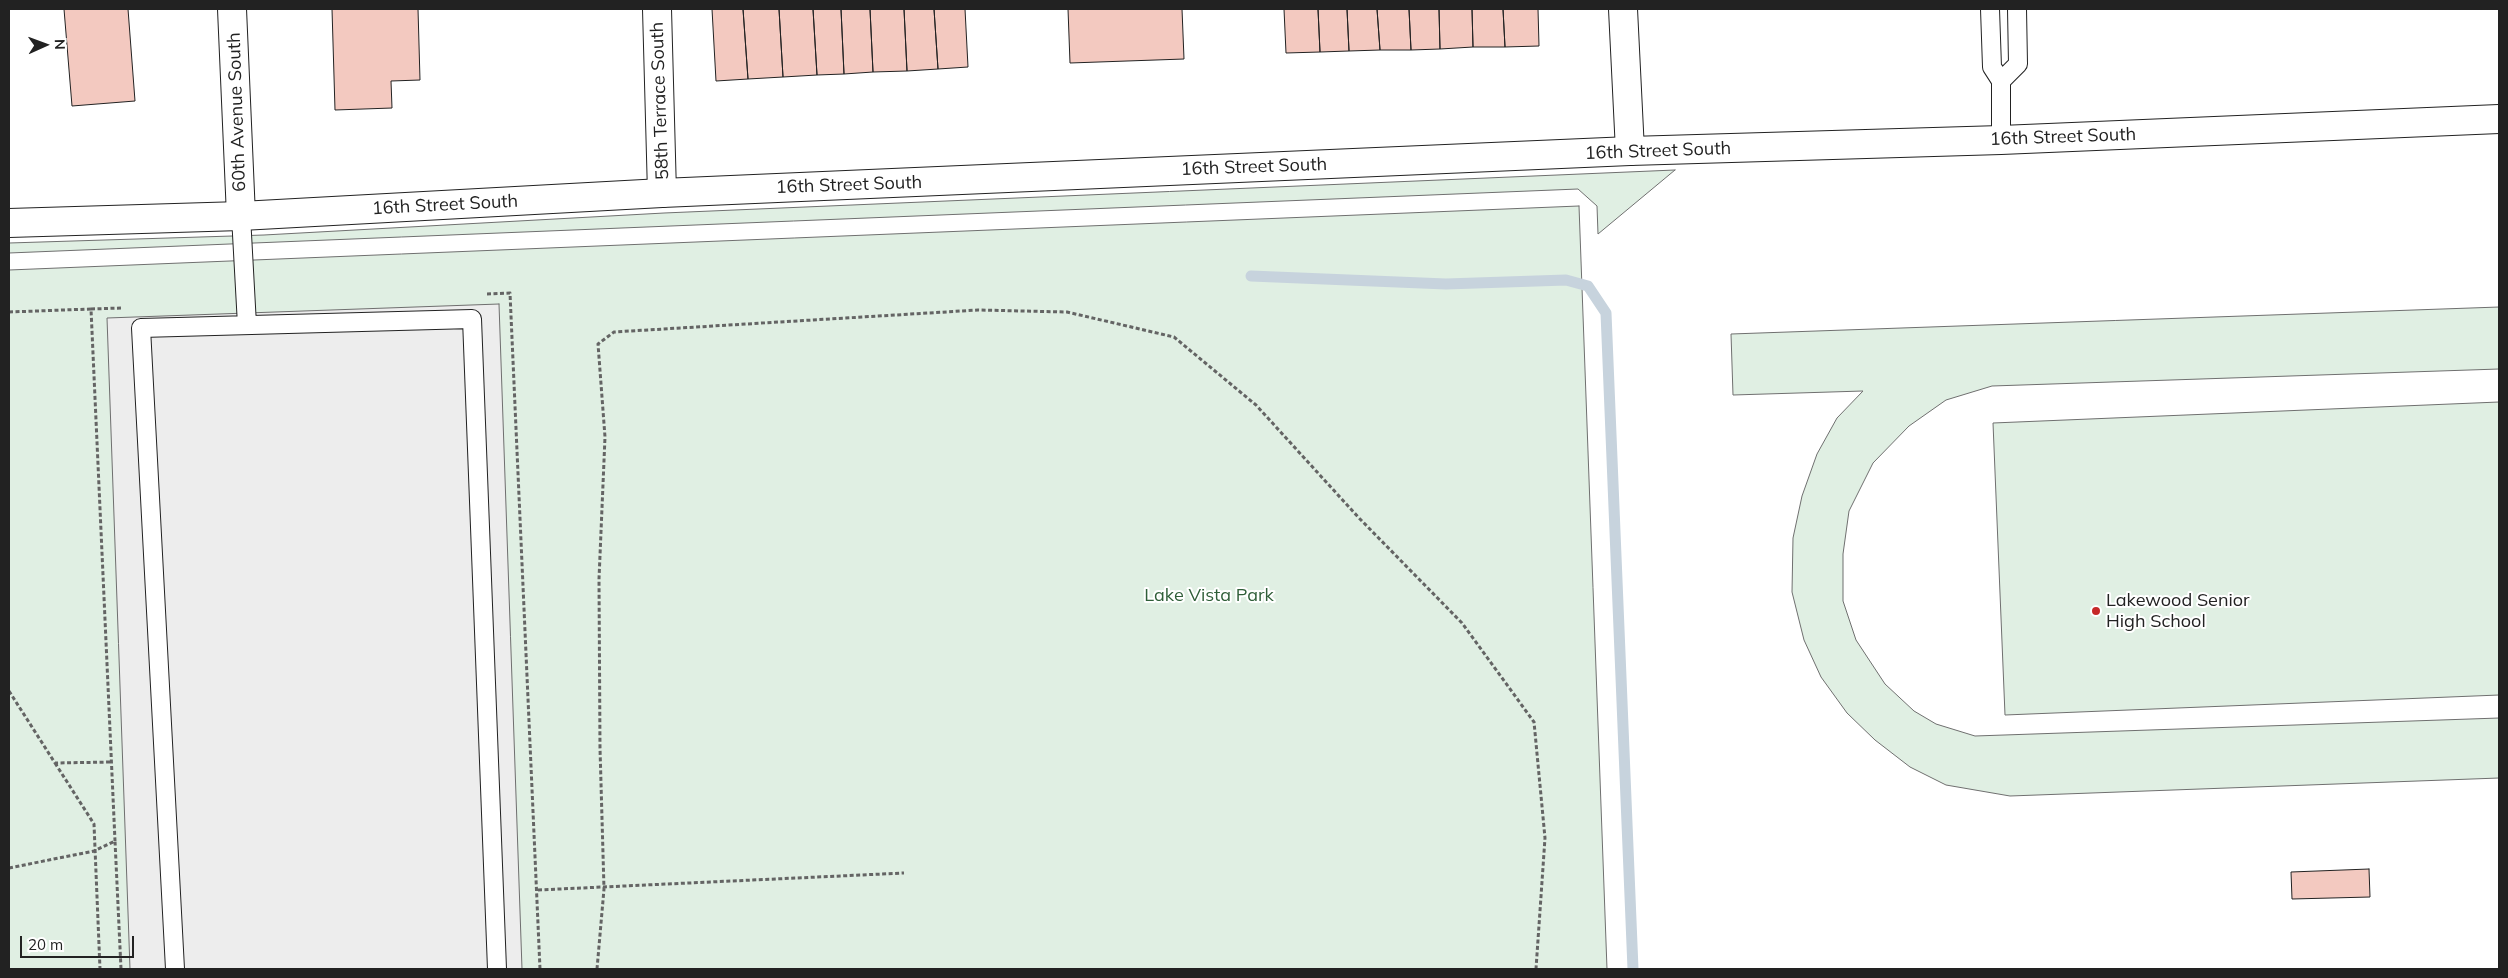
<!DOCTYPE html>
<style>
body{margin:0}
#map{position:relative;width:2508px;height:978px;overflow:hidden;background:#fff;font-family:Mulish,sans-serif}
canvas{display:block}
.frame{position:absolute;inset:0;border:10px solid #222;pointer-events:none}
.north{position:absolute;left:20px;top:20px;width:50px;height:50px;-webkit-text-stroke:4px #fff;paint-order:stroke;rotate:88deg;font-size:14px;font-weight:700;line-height:20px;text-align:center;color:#222}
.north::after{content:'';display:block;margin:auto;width:18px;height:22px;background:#222;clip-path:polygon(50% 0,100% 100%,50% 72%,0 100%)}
.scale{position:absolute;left:20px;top:936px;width:114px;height:22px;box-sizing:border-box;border:2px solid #222;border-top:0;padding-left:6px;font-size:15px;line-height:18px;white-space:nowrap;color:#222;-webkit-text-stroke:4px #fff;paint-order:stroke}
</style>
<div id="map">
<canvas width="2508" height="978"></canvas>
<div class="frame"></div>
<div class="north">N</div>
<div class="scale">20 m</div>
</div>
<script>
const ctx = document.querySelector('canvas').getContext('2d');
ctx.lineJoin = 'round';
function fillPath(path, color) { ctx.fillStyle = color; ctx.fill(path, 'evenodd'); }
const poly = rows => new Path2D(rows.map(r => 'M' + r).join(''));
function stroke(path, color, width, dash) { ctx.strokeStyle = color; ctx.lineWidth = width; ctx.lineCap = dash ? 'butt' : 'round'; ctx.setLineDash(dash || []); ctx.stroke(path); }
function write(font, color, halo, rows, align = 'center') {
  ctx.font = font + ' Mulish,sans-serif'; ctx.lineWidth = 4; ctx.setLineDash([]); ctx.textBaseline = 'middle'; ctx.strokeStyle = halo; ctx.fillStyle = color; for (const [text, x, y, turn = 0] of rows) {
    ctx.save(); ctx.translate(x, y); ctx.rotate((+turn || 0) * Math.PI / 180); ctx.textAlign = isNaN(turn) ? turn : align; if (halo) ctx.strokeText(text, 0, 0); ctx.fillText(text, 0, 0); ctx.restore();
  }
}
const green = poly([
 [1675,170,1598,234,1597,206,1578,189,9,253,9,243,264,235,664,213,1675,170],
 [1579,206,1607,969,9,969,9,270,1579,206],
 [2499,307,2499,369,1992,386,1946,400,1909,426,1873,463,1849,511,1843,554,1843,601,1856,640,1885,684,1914,711,1936,724,1975,736,2499,718,2499,778,2010,796,1946,785,1910,767,1875,740,1847,713,1821,677,1804,640,1792,592,1793,538,1802,496,1817,454,1837,418,1863,391,1733,395,1731,334,2499,307],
 [2499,402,2499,695,2005,715,1993,423,2499,402]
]);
const parking = poly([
 [499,304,522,969,130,969,107,318,499,304]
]);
const stream = poly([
 [1251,276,1446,284,1566,280,1588,286,1606,313,1633,969]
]);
const building = poly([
 [64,9,128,9,135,101,72,106,64,9],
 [332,9,418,9,420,80,391,81,392,108,335,110,332,9],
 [712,9,743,9,748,79,716,81,712,9],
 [743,9,779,9,783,77,748,79,743,9],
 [779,9,813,9,817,75,783,77,779,9],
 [813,9,841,9,844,74,817,75,813,9],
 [841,9,870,9,873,72,844,74,841,9],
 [870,9,904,9,907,71,873,72,870,9],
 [904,9,934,9,938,69,907,71,904,9],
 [934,9,965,9,968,67,938,69,934,9],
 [1068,9,1182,9,1184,59,1070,63,1068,9],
 [1284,9,1318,9,1320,52,1286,53,1284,9],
 [1318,9,1347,9,1349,51,1320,52,1318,9],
 [1347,9,1377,9,1380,50,1349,51,1347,9],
 [1377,9,1409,9,1411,50,1380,50,1377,9],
 [1409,9,1439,9,1440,49,1411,50,1409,9],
 [1439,9,1472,9,1473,47,1440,49,1439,9],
 [1472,9,1503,9,1505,47,1473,47,1472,9],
 [1503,9,1538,9,1539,46,1505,47,1503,9],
 [2369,869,2370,897,2292,899,2291,872,2369,869]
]);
const path = poly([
 [487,294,510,293,540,969],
 [91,309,121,308],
 [9,312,91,309,115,841],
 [9,691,55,763,112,762],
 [55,763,94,824,100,969],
 [9,868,94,851,115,841,121,969],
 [538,890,904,873],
 [597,969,604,889,600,748,599,579,605,437,598,344,614,332,978,310,1067,312,1174,337,1256,405,1359,518,1462,623,1534,722,1545,838,1536,969]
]);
const lane = poly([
 [1990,9,1992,67,2001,81],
 [2001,140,2001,81,2018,64,2017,9],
 [241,216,247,325],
 [175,969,141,328,472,319,497,969]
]);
const street = poly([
 [232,9,241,216],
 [657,9,662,193],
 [1623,9,1630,151]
]);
const secondary = poly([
 [9,223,241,216,662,193,1630,151,2001,140,2499,119]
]);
const markers = [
 [2096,611,5,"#c62828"]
];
const streetNames = [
 ["58th Terrace South",660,101,-92],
 ["60th Avenue South",237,112,-92],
 ["16th Street South",2063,137,-2],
 ["16th Street South",1658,151,-2],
 ["16th Street South",1254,167,-2],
 ["16th Street South",849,185,-2],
 ["16th Street South",445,205,-3]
];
const parkNames = [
 ["Lake Vista Park",1209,596]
];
const poiNames = [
 ["Lakewood Senior",2106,601],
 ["High School",2106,622]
];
fillPath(green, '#e0efe3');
stroke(green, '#6f6f6f', 1);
fillPath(parking, '#ededed');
stroke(parking, '#6f6f6f', 1);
stroke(stream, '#c7d3dd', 11);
fillPath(building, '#f3c9c0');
stroke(building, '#222', 1);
stroke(lane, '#222', 20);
stroke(street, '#222', 30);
stroke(secondary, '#222', 30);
stroke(path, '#646464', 3, [4, 2.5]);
stroke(lane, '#fff', 18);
stroke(street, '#fff', 28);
stroke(secondary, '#fff', 28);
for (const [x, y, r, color] of markers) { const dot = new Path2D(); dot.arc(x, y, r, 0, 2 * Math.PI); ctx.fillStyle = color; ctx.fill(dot); stroke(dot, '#fff', 2); }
write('18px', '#222', '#fff', streetNames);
write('18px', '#2f5e38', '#fff', parkNames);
write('18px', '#222', '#fff', poiNames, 'left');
</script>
